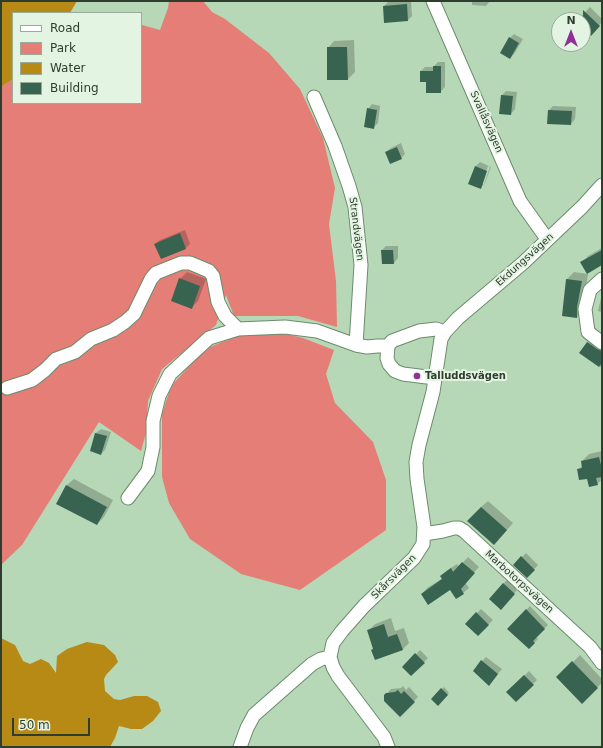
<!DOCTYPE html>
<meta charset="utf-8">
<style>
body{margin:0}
#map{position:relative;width:603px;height:748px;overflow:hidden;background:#b6d8b6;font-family:"DejaVu Sans",sans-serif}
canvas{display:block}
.frame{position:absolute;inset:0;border:2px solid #2f3d2f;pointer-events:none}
.legend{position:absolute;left:12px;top:12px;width:130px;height:92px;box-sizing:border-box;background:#e3f4e2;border:1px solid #9bab9a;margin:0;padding:5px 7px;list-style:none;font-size:12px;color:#2f3d2f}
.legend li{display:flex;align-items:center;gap:8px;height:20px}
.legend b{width:20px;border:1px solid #9bab9a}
.north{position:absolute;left:551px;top:12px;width:40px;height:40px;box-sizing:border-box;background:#e3f4e2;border:1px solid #9bab9a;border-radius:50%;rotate:0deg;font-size:11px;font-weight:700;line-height:16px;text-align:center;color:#2f3d2f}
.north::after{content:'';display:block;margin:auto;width:14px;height:18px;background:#902f97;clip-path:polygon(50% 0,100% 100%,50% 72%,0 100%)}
.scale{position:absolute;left:12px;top:718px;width:78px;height:18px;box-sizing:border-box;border:2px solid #2f3d2f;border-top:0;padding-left:5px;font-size:12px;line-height:14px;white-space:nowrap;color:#2f3d2f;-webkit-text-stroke:3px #e3f4e2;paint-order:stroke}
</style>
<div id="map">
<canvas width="603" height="748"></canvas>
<div class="frame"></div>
<ul class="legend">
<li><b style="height:5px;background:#fff"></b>Road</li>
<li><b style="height:11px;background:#e47e77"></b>Park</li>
<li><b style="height:11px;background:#b68a15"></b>Water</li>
<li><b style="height:11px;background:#376350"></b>Building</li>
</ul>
<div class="north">N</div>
<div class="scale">50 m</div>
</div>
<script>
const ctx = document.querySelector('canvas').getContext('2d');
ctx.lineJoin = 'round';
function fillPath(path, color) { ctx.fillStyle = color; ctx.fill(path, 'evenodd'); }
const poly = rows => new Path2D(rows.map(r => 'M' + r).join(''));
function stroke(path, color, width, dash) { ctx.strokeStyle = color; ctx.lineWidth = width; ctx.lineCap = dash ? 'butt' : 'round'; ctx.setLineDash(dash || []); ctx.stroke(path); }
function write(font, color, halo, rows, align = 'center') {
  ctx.font = font + ' "DejaVu Sans",sans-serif'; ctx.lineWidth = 4; ctx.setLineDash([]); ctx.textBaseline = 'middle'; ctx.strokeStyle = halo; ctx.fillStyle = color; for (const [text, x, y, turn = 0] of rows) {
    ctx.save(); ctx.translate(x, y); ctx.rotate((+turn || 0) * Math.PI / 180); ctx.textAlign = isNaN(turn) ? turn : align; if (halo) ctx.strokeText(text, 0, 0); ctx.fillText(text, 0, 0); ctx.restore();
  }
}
const green = poly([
 [169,1,203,1,212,12,225,19,269,53,300,89,323,138,335,188,329,224,336,281,337,327,298,316,234,316,226,295,216,325,162,369,148,401,146,433,141,451,99,422,22,545,1,565,1,87,13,79,13,103,141,103,141,27,142,25,160,30,168,8],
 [277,332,303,338,334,350,326,374,335,403,373,442,386,480,386,530,300,590,241,574,190,539,169,503,162,477,162,414,171,386,194,361,210,347,237,336]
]);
const water = poly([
 [1,1,77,1,70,13,13,13,13,79,1,87],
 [1,638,15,645,23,661,30,664,41,659,49,663,56,673,57,656,67,649,87,642,104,645,115,655,118,662,106,675,104,679,105,691,114,699,120,700,134,696,147,696,158,702,161,711,153,721,142,729,131,729,119,726,115,738,110,747,1,747]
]);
const shadow = poly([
 [411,1,412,16,408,20,384,6,388,2],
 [472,1,490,1,486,6,472,5],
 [590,7,602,19,602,22,591,34,583,27,583,20,578,20],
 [514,34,523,39,514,54,510,58,510,38],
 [354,40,355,72,348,79,328,48,334,41],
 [438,62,445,62,445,87,440,92,427,81,421,71,425,67,433,67],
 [506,91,517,92,515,109,511,114,502,95],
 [372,104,380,106,378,123,373,128,368,109],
 [553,106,576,107,575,119,571,124,549,110],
 [401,143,405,154,401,158,386,152,391,148],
 [480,162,491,167,485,183,481,187,475,167],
 [488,166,490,167,484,184,482,184],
 [185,230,190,244,186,248,161,258,155,244,160,240],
 [386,246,398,246,398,258,394,263,382,250],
 [602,248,602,264,582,263,588,256],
 [187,272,206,279,198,301,191,308,180,279],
 [574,272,588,274,584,300,584,310,577,317,563,315,567,279],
 [602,294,602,312,598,311],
 [592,338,602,344,602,368,581,352],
 [101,429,111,432,105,450,101,454,91,451,96,433],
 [602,451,602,480,597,484,578,470,583,465,582,461,589,454],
 [74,479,113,500,104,517,97,524,58,503,67,485],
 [488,501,513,523,501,537,481,507],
 [526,553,538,565,527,577,514,565],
 [468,557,479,567,465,582,469,588,463,593,451,589,422,594,427,588,443,578,441,576,446,571,457,564,459,567],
 [508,579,518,589,505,604,503,584],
 [530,606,548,625,536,637,538,639,529,648,508,629],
 [481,609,493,620,478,635,466,624],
 [391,618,395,631,404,628,409,643,402,650,374,649,368,631,375,624],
 [420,650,428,658,411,675,404,667],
 [580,655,602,679,602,683,582,702,558,677],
 [486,657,502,669,493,680,482,661],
 [529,671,537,680,516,701,508,692],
 [403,686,406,690,409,687,418,697,400,715,387,694,391,689,401,688],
 [444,687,449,693,438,705,432,699]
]);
const building = poly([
 [407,4,408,21,384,23,383,6],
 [583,10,600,26,591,36,583,29],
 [509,37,519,43,510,59,500,53],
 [327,47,347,47,348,80,327,80],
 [433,66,441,66,441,93,426,93,426,82,420,82,420,71,433,71],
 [501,95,513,96,511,115,499,114],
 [367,108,377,110,374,129,364,127],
 [548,110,572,111,571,125,547,124],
 [397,147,402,159,390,164,385,152],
 [475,166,487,171,481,189,468,184],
 [180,233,186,249,161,259,154,244],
 [381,250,393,250,394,264,382,264],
 [602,250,602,265,587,274,580,262],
 [179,278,200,286,192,309,171,301],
 [566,279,582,281,577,307,577,318,562,316],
 [587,342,597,349,602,351,602,363,599,367,579,353],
 [95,433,107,436,101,455,90,451],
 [599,457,602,469,602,477,596,478,598,485,589,487,587,479,579,480,577,469,582,468,581,461],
 [66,485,107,507,97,525,56,504],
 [481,507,507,530,494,545,467,521],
 [521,556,535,570,527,578,513,565],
 [462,562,475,573,461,589,464,594,456,599,450,590,428,605,421,594,442,579,440,576,451,568,453,572],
 [503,583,515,594,501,610,489,599],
 [526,609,545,629,533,641,535,643,529,649,507,629],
 [476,612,489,625,478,636,465,624],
 [384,624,388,637,397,634,403,650,375,660,371,650,373,649,367,630],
 [415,653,425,663,411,676,402,667],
 [481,660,498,674,489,686,473,671],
 [572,661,598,688,582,704,556,677],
 [524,675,534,685,516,702,506,692],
 [441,688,448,695,438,706,431,699],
 [398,690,401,694,404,691,415,702,400,717,384,701,384,695,386,693,395,692]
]);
const minor = poly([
 [433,1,520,201,547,239],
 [314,97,335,146,349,186,355,207,361,265,356,345],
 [602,279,590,290,585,309,588,332,602,343],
 [435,378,403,374,395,371,389,364,387,358,388,346,392,341,419,331,436,329,445,332],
 [7,388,32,380,45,370,56,359,75,352,91,339,113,330,125,322,134,314,151,279,156,273,181,263,190,263,209,271,213,276,218,302,225,316,238,329],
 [128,498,148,471,153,447,153,421,159,396,170,374,209,338,238,329,285,327,317,331,356,345,367,347,377,346,388,346],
 [424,534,443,531,454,528,459,528,464,531,590,647,602,663],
 [240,747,247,728,254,715,312,664,321,659,330,657],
 [388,747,384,737,338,676,333,667,330,657,333,643,342,631,364,606,414,558,423,544,424,527,417,479,416,462,419,445,433,392,441,339,445,332,458,318,523,263,582,207,602,185]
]);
const markers = [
 [417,376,4,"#902f97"]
];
const streetNames = [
 ["Svallåsvägen",486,122,66],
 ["Strandvägen",356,229,83],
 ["Ekdungsvägen",525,260,-42],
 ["Skårsvägen",394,577,-45],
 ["Marbotorpsvägen",519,582,42]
];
const poiNames = [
 ["Talluddsvägen",425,376]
];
fillPath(green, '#e47e77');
fillPath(water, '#b68a15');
fillPath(shadow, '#0003');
fillPath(building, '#376350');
stroke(minor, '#6c8b6c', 15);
stroke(minor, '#fff', 13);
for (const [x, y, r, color] of markers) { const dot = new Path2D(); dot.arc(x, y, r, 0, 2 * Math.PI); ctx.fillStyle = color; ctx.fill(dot); stroke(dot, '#e3f4e2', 1.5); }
write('10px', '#2f3d2f', '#e3f4e2', streetNames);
write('bold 10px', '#2f3d2f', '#e3f4e2', poiNames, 'left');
</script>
